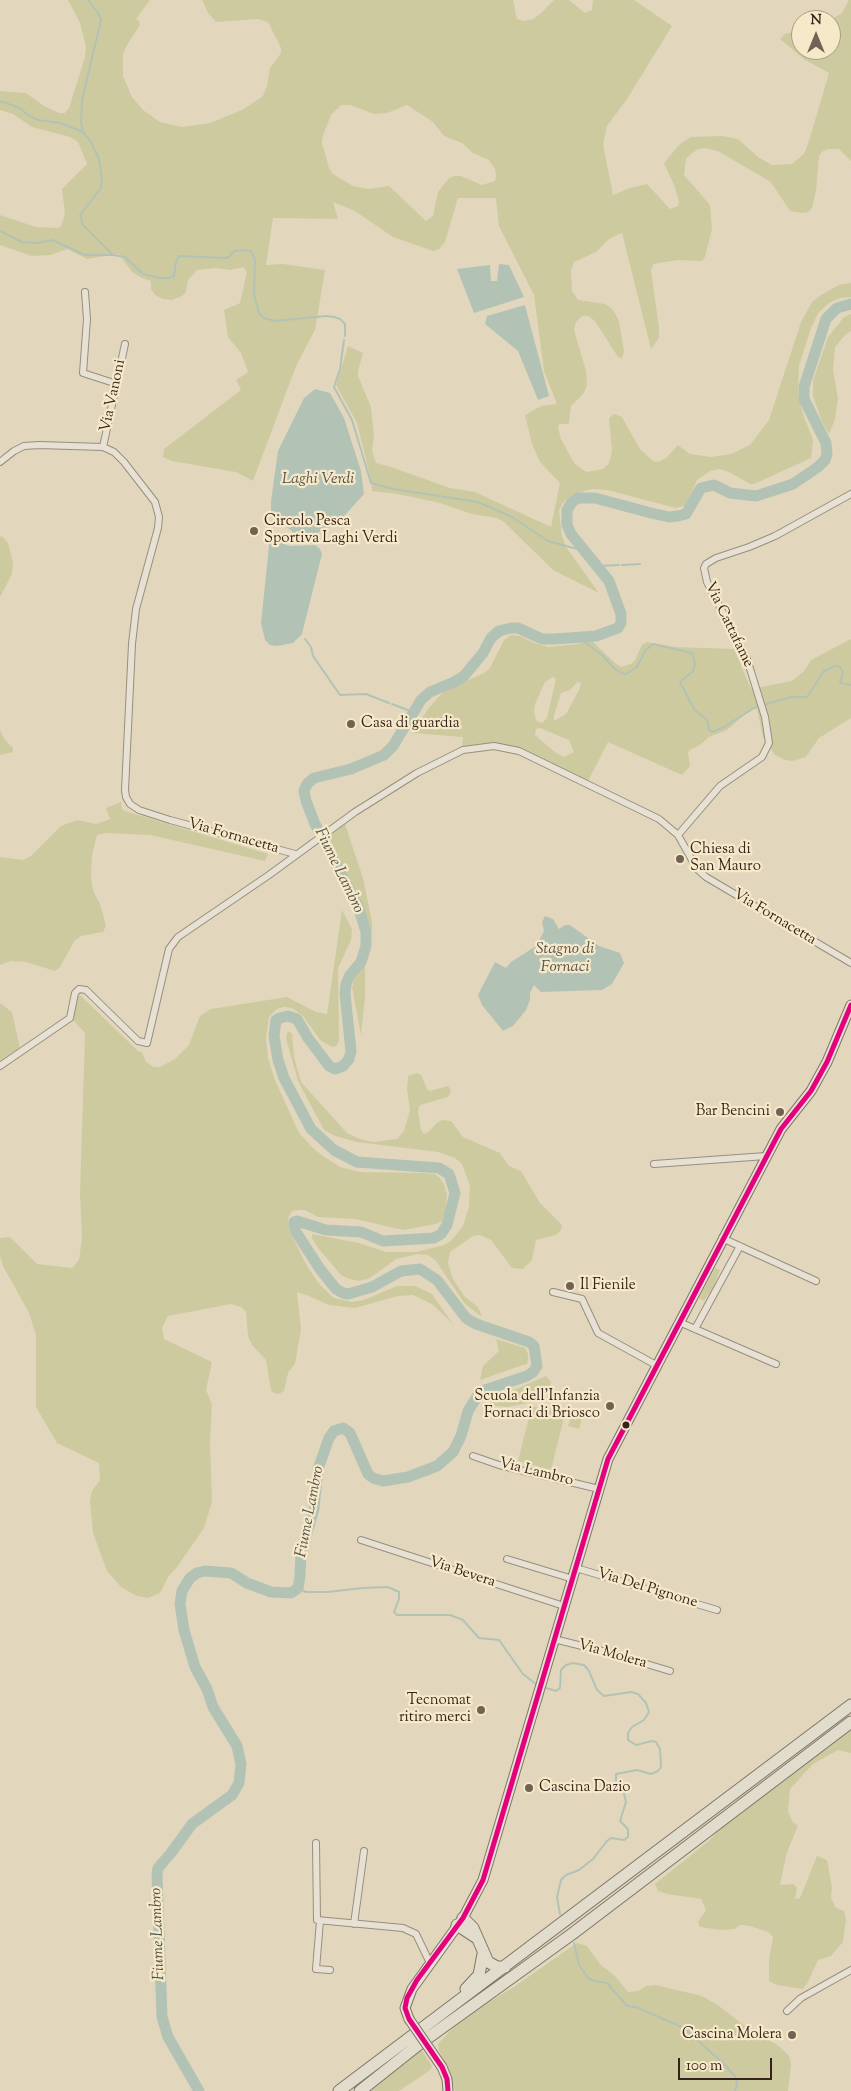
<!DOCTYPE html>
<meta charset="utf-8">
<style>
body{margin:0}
#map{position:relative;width:851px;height:2091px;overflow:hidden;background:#e2d7bc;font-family:"Sorts Mill Goudy",serif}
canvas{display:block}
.north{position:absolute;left:791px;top:10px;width:50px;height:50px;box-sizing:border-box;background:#f6e9ca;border:1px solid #a99a84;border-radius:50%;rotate:0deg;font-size:14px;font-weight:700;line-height:20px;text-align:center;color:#36231b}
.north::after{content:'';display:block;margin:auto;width:18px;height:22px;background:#726253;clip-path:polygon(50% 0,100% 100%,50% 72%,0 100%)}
.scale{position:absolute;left:678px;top:2058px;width:94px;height:22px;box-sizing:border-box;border:2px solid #36231b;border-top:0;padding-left:6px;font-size:15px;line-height:18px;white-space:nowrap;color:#36231b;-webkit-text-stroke:4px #f6e9ca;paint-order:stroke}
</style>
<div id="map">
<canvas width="851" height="2091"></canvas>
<div class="north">N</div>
<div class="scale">100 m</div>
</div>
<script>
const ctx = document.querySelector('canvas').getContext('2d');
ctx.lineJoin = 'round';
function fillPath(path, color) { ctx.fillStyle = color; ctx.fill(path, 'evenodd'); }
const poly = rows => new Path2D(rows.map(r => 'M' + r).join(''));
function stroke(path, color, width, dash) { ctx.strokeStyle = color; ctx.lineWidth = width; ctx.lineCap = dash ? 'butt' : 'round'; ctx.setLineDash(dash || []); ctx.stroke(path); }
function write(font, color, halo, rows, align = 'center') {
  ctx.font = font + ' "Sorts Mill Goudy",serif'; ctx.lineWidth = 4.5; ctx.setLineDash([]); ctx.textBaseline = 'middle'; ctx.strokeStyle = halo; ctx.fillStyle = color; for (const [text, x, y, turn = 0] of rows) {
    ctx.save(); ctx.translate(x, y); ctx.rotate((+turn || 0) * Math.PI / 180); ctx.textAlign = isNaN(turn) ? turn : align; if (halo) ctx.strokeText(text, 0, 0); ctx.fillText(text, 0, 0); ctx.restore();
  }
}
const green = poly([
 [68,0,150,0,136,19,139,21,140,25,127,45,123,54,123,76,132,97,143,110,160,122,182,127,210,123,242,110,253,103,263,96,267,86,270,68,281,53,281,48,268,22,258,19,216,22,208,13,202,0,513,0,517,19,524,21,533,19,540,14,554,0,569,0,585,13,592,10,593,0,634,0,672,26,627,99,607,126,603,144,613,195,630,188,647,184,670,209,678,206,679,202,675,187,664,163,680,144,691,137,722,136,738,139,758,157,772,165,792,164,804,154,808,144,829,73,805,60,780,39,785,34,801,29,801,50,831,50,830,20,842,13,849,0,851,0,851,161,839,149,828,149,823,151,819,156,816,191,812,208,808,212,803,213,790,211,771,182,718,151,705,148,698,149,691,154,686,159,684,175,710,205,712,229,705,257,702,261,678,260,653,264,651,271,659,328,659,338,651,349,622,233,609,239,596,252,574,262,571,271,572,291,578,300,605,304,610,307,615,313,619,321,624,352,622,358,618,357,595,321,588,316,582,316,576,322,574,330,586,371,587,386,583,394,571,406,569,423,568,424,559,424,558,427,561,439,574,463,586,472,603,469,609,463,612,451,609,418,614,414,622,417,640,449,653,461,658,462,666,458,678,445,690,454,711,457,731,454,750,445,769,420,801,322,812,302,821,295,839,285,851,283,851,297,840,298,829,303,818,313,811,328,799,366,798,394,803,414,813,440,811,458,754,484,750,484,729,472,719,469,710,471,697,480,689,501,684,506,676,508,607,490,592,489,577,493,568,498,562,504,559,511,562,536,566,547,599,593,553,570,504,522,497,518,472,514,440,503,398,494,372,491,371,480,357,423,336,385,348,346,363,353,358,371,358,376,371,407,374,436,372,450,376,463,391,467,450,488,475,492,551,527,560,483,540,462,532,444,525,415,541,406,557,404,544,371,534,295,499,226,496,198,458,198,445,242,439,249,433,251,393,237,355,211,333,202,338,219,273,218,266,265,283,264,325,270,315,330,296,366,253,481,236,472,172,461,163,457,164,449,241,390,236,380,248,372,241,353,228,337,224,310,240,303,247,272,243,267,230,270,216,268,197,270,188,280,186,292,182,296,172,300,163,299,155,295,151,289,151,281,142,278,132,272,119,254,87,259,67,249,51,255,32,256,0,245,0,215,36,227,57,228,61,226,65,214,62,189,87,164,78,142,70,137,32,127,13,114,0,110,0,91,26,93,44,106,59,113,65,113,69,108,85,57,86,47,80,23],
 [341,105,350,105,374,114,387,113,407,105,433,122,444,136,462,143,473,153,489,160,495,169,496,176,495,181,482,185,461,176,454,176,448,179,438,192,433,216,426,221,389,186,368,189,353,186,333,174,329,168,322,143,323,135,331,115],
 [851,314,851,331,845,335,835,347,833,370,838,398,835,419,829,434,822,422,813,396,813,381,828,337,844,317],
 [2,536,8,543,13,562,12,574,0,597,0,537],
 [511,635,520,636,534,643,548,647,577,644,591,640,616,664,621,667,631,664,635,660,642,645,647,642,675,647,734,649,751,689,792,681,804,671,811,660,851,639,851,718,819,738,806,757,793,761,785,760,775,755,763,737,757,709,750,710,727,730,709,737,700,745,690,750,688,753,690,766,682,775,608,742,588,781,512,746,493,743,462,747,463,737,413,733,428,709,444,691,484,673,490,668,504,640],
 [553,677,556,679,547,718,542,723,539,722,536,720,534,712,535,704,545,682],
 [577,682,581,683,579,690,566,714,554,721,554,716,561,693,570,690],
 [540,728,569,740,574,752,564,757,556,753,535,735,536,729],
 [0,730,5,740,13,748,13,752,0,755],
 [121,802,122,809,125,811,268,854,265,861,150,835,106,833,97,835,92,855,91,877,93,890,100,904,106,926,103,932,81,936,75,940,60,967,55,971,26,962,11,961,0,965,0,857,23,860,31,856,61,826,77,820,96,824,110,819,106,808],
 [345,824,363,878,372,922,372,929,365,960,365,998,361,1035,352,987,367,940,368,923,360,900,329,837],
 [342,910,352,929,351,940,338,968,339,1041,336,1046,332,1047,320,1040,303,1016,292,1008,284,1007,277,1009,269,1017,266,1037,268,1058,275,1080,299,1133,313,1148,323,1156,340,1167,360,1172,423,1173,434,1174,439,1177,444,1184,447,1195,446,1209,442,1221,436,1224,403,1230,355,1219,318,1217,305,1210,298,1210,292,1211,288,1218,289,1230,307,1266,320,1285,334,1298,352,1302,364,1300,397,1286,415,1286,432,1294,453,1324,432,1304,413,1295,398,1296,355,1308,329,1305,309,1296,297,1292,301,1329,295,1364,288,1373,284,1391,279,1394,274,1393,271,1390,266,1360,252,1345,248,1336,246,1312,241,1307,231,1304,168,1316,162,1328,164,1339,212,1362,206,1390,212,1404,210,1440,212,1502,204,1528,177,1567,168,1577,160,1593,148,1598,137,1596,121,1587,107,1571,93,1533,90,1501,92,1491,100,1480,99,1463,57,1443,36,1407,36,1335,29,1313,3,1266,0,1256,0,1238,10,1237,37,1264,72,1268,79,1260,82,1237,80,1194,85,1033,74,1021,74,994,81,996,138,1051,142,1052,146,1062,154,1067,160,1067,175,1059,189,1045,200,1016,211,1009,287,997,316,1012,327,1014],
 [0,1003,12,1012,20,1048,0,1064],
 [288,1031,292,1034,294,1057,301,1082,347,1133,360,1139,374,1142,397,1139,404,1131,410,1110,407,1089,408,1076,417,1073,421,1075,427,1089,430,1091,448,1086,451,1091,448,1097,420,1105,418,1111,421,1130,424,1134,428,1132,437,1123,442,1120,451,1121,463,1137,500,1153,509,1166,521,1171,540,1203,562,1225,561,1230,556,1235,536,1240,532,1260,523,1269,512,1268,491,1240,480,1235,473,1236,450,1252,448,1263,453,1279,464,1296,478,1307,482,1317,465,1304,436,1261,428,1255,418,1254,396,1259,370,1278,360,1281,349,1279,341,1275,318,1248,312,1238,312,1234,359,1243,386,1252,417,1252,444,1245,451,1241,463,1226,469,1206,470,1186,462,1164,455,1158,438,1152,357,1142,335,1136,324,1130,298,1081,286,1038],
 [715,1268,720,1270,714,1286,704,1301,699,1298],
 [496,1339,525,1348,528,1354,528,1360,527,1364,520,1366,480,1380,483,1366,499,1351],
 [546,1376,551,1382,550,1388,540,1396,528,1403,507,1407,496,1406,489,1401],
 [532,1406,565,1414,551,1470,518,1461],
 [573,1409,584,1412,579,1429,568,1426],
 [851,1729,851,1753,838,1750,813,1764,790,1789,788,1811,792,1821,798,1826,787,1852,780,1885,793,1884,797,1888,795,1899,800,1898,817,1856,827,1860,832,1888,831,1898,836,1908,844,1911,846,1920,843,1942,831,1956,818,1960,808,1982,803,1989,777,1985,769,1981,769,1960,773,1937,768,1932,750,1926,740,1925,735,1929,721,1930,700,1927,698,1922,706,1910,701,1899,667,1894,658,1891,655,1884,710,1840,723,1825,742,1813,803,1764],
 [577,1943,587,1946,600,1964,615,1976,628,1992,638,1991,646,1986,656,1985,702,1996,719,2006,750,2030,779,2046,789,2056,791,2064,788,2091,455,2091,448,2068,439,2051,438,2044,450,2031,475,2010,511,1989],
 [421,2049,432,2066,429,2071,399,2091,366,2091]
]);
const water = poly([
 [499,264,509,265,524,297,474,313,457,269,490,265,491,281,497,281],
 [525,305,549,396,538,400,518,351,485,324,487,316],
 [315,389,330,393,344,418,361,471,364,494,345,515,330,527,307,538,297,536,271,513,271,501,278,451,304,398],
 [278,541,289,546,315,545,320,549,322,554,302,634,293,643,277,646,270,645,265,640,261,623,269,546,269,544],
 [545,916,553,919,559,929,565,925,570,925,599,946,620,953,624,963,612,984,602,990,541,992,534,985,530,993,530,1000,526,1010,513,1026,503,1031,482,1005,478,995,495,962,506,968,511,962,536,946,544,931,542,922]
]);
const stream = poly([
 [88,0,98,13,101,20,82,100,81,123,83,132,91,142,99,159,102,179,101,188,80,215,83,225,113,255],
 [0,101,20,108,28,115,38,120,60,123,83,132],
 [0,231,22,242,38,243,52,240,85,255,113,255,125,257,143,274,160,278,170,278,174,276,176,262,179,256,225,258,229,257,234,251,246,250,251,251,255,259,254,295,259,313,264,318,275,321,326,316,334,317,340,319,345,324,345,336],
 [344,340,340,369,334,387,352,420,371,483,393,489,478,502,512,517,548,541,588,552],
 [622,565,640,564],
 [598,566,619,565],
 [579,638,602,655,614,668,621,673,626,674,637,667,645,651,653,644,692,653,695,664,693,671,680,682,694,709,707,720,709,730,712,732,724,727,759,705],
 [305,639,311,647,313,656,340,695,366,694,389,703],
 [392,704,413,712],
 [763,705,791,697,807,697,824,671,835,666,840,667,843,673,840,683,851,685],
 [298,1588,306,1592,328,1592,362,1588,388,1587,399,1592,399,1599,394,1612,397,1615,450,1615,463,1620,479,1638,499,1640,523,1674,537,1685],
 [546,1688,556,1691,560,1688,561,1670,566,1665,573,1663,584,1665,589,1671,597,1690,604,1696,631,1692,638,1694,646,1703,649,1712,644,1720,632,1727,628,1733,628,1740,636,1745,652,1741,656,1742,660,1749,661,1767,658,1771,651,1774,637,1770,616,1774,616,1781,624,1794,626,1802,620,1821,628,1829,628,1837,624,1840,611,1838,607,1841,593,1859,579,1870,566,1875,561,1880,557,1897,560,1914],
 [574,1943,579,1965,588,1978,594,1981,607,1983,627,2006,636,2007,684,2028,726,2066,736,2078,737,2084,735,2091]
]);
const river = poly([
 [199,2091,168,2037,162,2017,157,1876,158,1868,171,1853,192,1824,232,1795,239,1783,241,1764,237,1746,213,1707,207,1689,195,1667,184,1630,180,1604,182,1591,190,1578,197,1573,205,1571,231,1573,247,1583,271,1592,291,1593,298,1588,300,1576,301,1553,314,1509,318,1469,329,1438,334,1431,343,1428,350,1433,368,1474,373,1478,383,1481,408,1477,437,1466,453,1452,461,1436,468,1411,478,1395,485,1390,527,1376,533,1372,537,1366,534,1346,529,1342,476,1324,466,1318,437,1280,420,1269,401,1271,372,1287,348,1294,343,1293,336,1289,320,1269,296,1232,294,1226,294,1222,297,1221,326,1230,361,1232,383,1241,434,1238,441,1234,447,1225,455,1193,449,1174,439,1168,357,1162,334,1150,311,1129,284,1078,278,1060,274,1036,276,1020,280,1018,288,1016,297,1019,308,1038,329,1066,335,1069,343,1066,349,1059,351,1051,345,994,346,984,350,975,361,962,366,946,366,932,358,906,315,824,306,801,304,791,307,784,314,778,351,769,384,755,393,746,421,700,430,692,454,682,464,676,483,653,491,638,499,631,511,628,518,628,542,639,555,639,596,636,618,628,621,623,621,614,609,581,571,534,567,525,567,510,572,502,578,498,595,498,651,513,669,517,678,516,686,514,701,488,714,485,730,493,756,496,793,484,818,467,825,460,827,454,826,443,804,399,804,387,826,319,837,308,851,304]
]);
const street = poly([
 [85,292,87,319,83,373,117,384],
 [103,447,125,344],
 [0,462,14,451,24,446,39,445,103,447,114,452,124,462,155,502,159,517,158,528,136,609,132,644,125,790,126,797,130,804,139,810,170,820,295,854],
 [678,835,720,786,762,757,769,743,765,717,747,659,707,582,704,568,706,564,716,558,749,547,775,536,851,494],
 [0,1066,70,1018,75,993,79,989,86,990,138,1041,147,1043,169,949,178,937,269,875,355,812,417,773,463,750,494,746,519,751,659,819,678,835,697,869,706,877,851,963],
 [654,1164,766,1156],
 [722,1238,816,1281],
 [553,1292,582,1299,598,1333,656,1365],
 [679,1322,776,1364],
 [695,1329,740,1246],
 [473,1456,499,1465,599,1489],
 [361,1540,564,1606],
 [507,1559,573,1579],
 [576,1568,717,1610],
 [554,1639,610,1653,670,1671],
 [316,1843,317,1920,403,1928,416,1934,430,1963],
 [320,1921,316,1969,330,1970],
 [354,1924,364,1851],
 [787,2011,801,1998,851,1970]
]);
const secondary = poly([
 [409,2019,405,2008,412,1989,463,1918,483,1880,608,1459,781,1129,811,1091,827,1062,851,1005],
 [442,2067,447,2079,448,2091]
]);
const highway = poly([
 [463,1918,473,1928,488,1962,497,1967,505,1967],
 [457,1925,477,1938],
 [466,1989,479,1975,483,1954],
 [339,2091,851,1705],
 [360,2091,418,2045,572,1934,851,1722]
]);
const secondaryBridge = poly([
 [409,2019,442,2067]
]);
const bus1 = poly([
 [448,2091,447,2079,442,2067,409,2019,405,2008,407,1998,417,1980,463,1918,483,1880,608,1459,781,1129,811,1091,827,1062,851,1005]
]);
const markers = [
 [254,531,5,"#726253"],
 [351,724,5,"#726253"],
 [680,859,5,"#726253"],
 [780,1112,5,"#726253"],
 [570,1286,5,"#726253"],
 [610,1406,5,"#726253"],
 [626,1425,4.5,"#36231b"],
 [481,1710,5,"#726253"],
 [529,1788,5,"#726253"],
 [792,2035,5,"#726253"]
];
const streetNames = [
 ["Via Vanoni",114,396,-78],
 ["Via Cattafame",728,625,64],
 ["Via Fornacetta",233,837,16],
 ["Via Fornacetta",774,918,31],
 ["Via Lambro",536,1473,14],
 ["Via Bevera",462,1573,18],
 ["Via Del Pignone",647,1589,17],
 ["Via Molera",612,1655,16]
];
const poiNames = [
 ["Circolo Pesca",264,522],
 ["Sportiva Laghi Verdi",264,539],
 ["Casa di guardia",361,724],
 ["Chiesa di",690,850],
 ["San Mauro",690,867],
 ["Bar Bencini",770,1112,"right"],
 ["Il Fienile",580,1286],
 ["Scuola dell’Infanzia",600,1397,"right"],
 ["Fornaci di Briosco",600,1414,"right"],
 ["Tecnomat",471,1701,"right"],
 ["ritiro merci",471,1718,"right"],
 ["Cascina Dazio",539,1788],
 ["Cascina Molera",782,2035,"right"]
];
const waterNames = [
 ["Laghi Verdi",318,480],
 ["Fiume Lambro",338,871,64],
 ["Stagno di",565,950],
 ["Fornaci",565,968],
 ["Fiume Lambro",311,1512,-79],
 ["Fiume Lambro",159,1934,-92]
];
fillPath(green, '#ceca9f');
fillPath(water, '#b2c3b6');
stroke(stream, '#b2c3b6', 2);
stroke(river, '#b2c3b6', 11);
stroke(street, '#978e7e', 8);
stroke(secondary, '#7e7668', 11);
stroke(highway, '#7e7668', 13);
stroke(street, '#e7e1d4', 6);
stroke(secondary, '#e7e1d4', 9);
stroke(highway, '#e2dccd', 11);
stroke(secondaryBridge, '#7e7668', 11, []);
stroke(secondaryBridge, '#e7e1d4', 9);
stroke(bus1, '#e5007d', 5);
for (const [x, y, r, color] of markers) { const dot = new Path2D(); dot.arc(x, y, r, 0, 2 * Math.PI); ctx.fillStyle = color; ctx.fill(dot); stroke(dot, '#f6e9ca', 2); }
write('15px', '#36231b', '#f6e9ca', streetNames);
write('15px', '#36231b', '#f6e9ca', poiNames, 'left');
write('italic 16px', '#555049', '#f6e9ca', waterNames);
</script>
